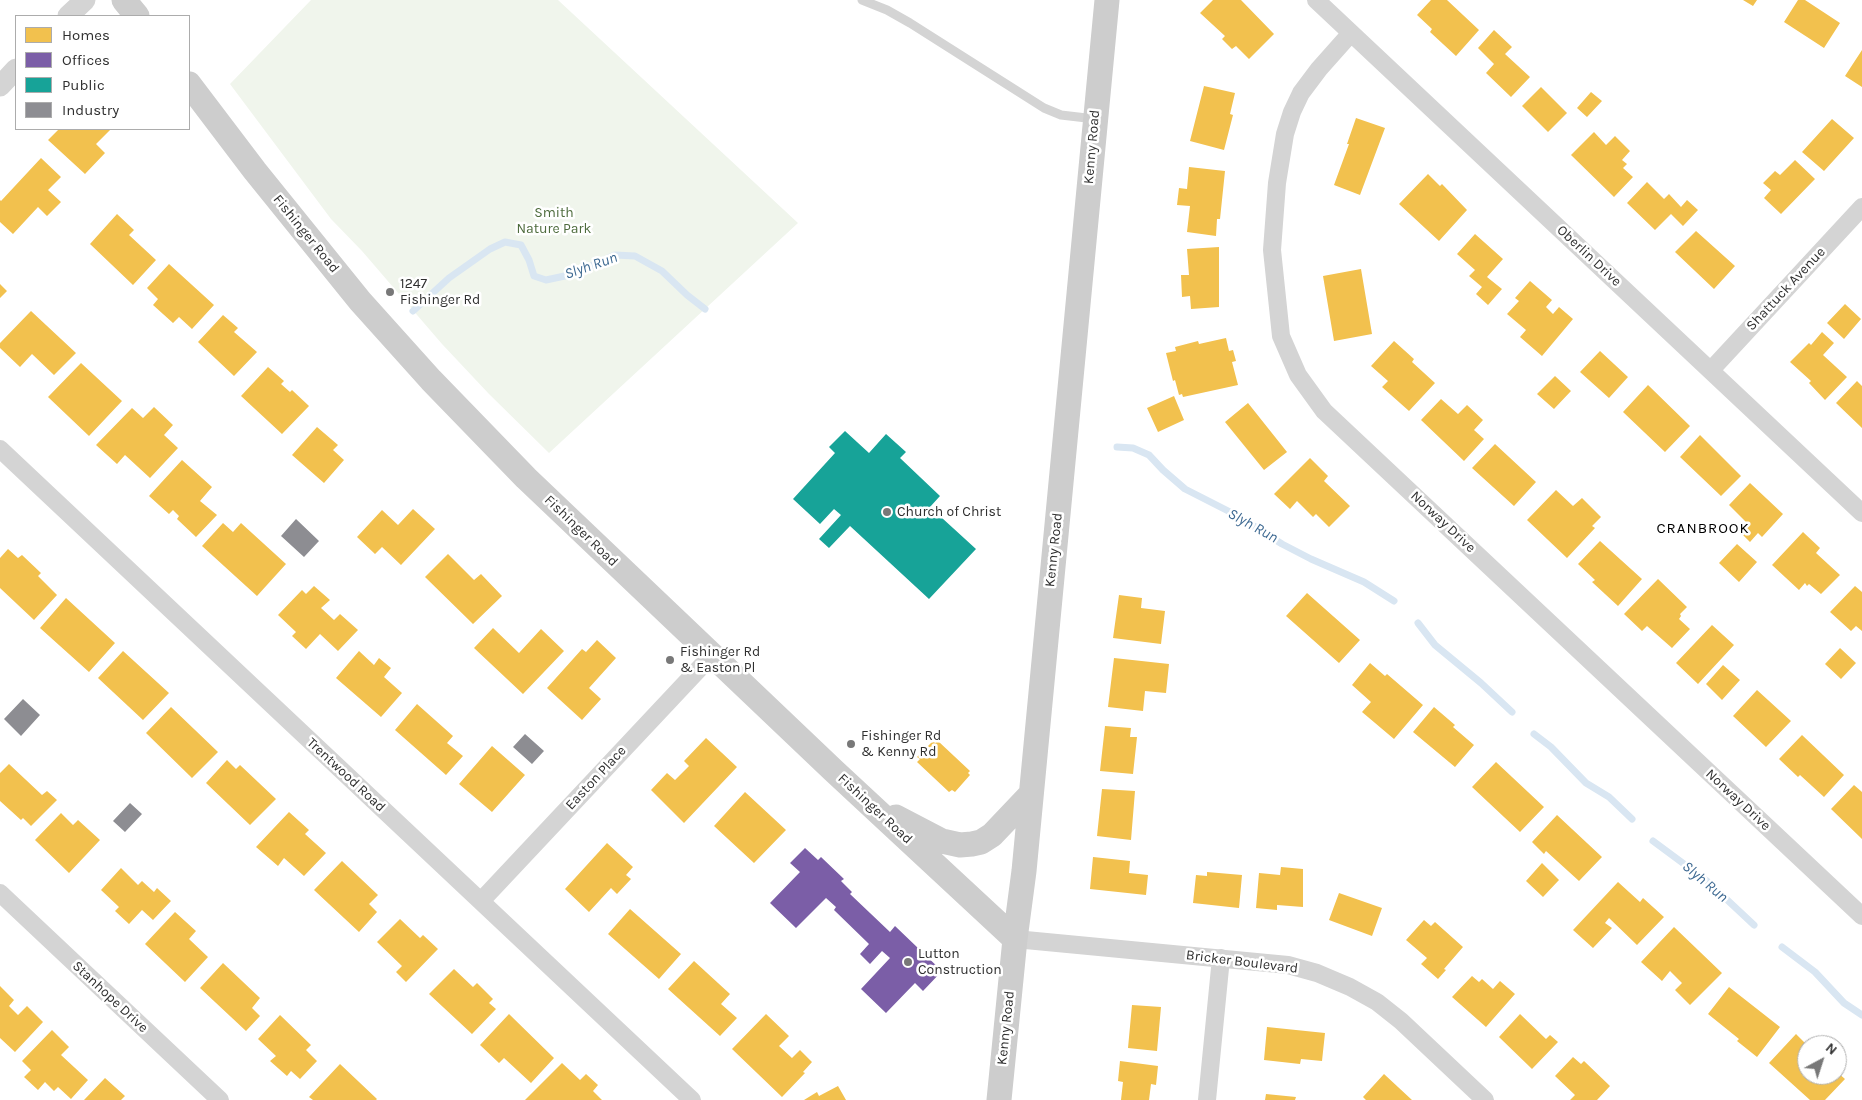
<!DOCTYPE html>
<style>
body{margin:0}
#map{position:relative;width:1862px;height:1100px;overflow:hidden;background:#fff;font-family:Karla,sans-serif}
canvas{display:block}
.legend{position:absolute;left:15px;top:15px;width:175px;height:115px;box-sizing:border-box;background:#fff;border:1px solid #acacac;margin:0;padding:6px 9px;list-style:none;font-size:15px;color:#2f2f2f}
.legend li{display:flex;align-items:center;gap:10px;height:25px}
.legend b{width:25px;border:1px solid #acacac}
.north{position:absolute;left:1797px;top:1035px;width:50px;height:50px;box-sizing:border-box;background:#fff;border:1px solid #acacac;border-radius:50%;rotate:40deg;font-size:14px;font-weight:700;line-height:20px;text-align:center;color:#2f2f2f}
.north::after{content:'';display:block;margin:auto;width:18px;height:22px;background:#787878;clip-path:polygon(50% 0,100% 100%,50% 72%,0 100%)}
</style>
<div id="map">
<canvas width="1862" height="1100"></canvas>
<ul class="legend">
<li><b style="height:14px;background:#f2c14e"></b>Homes</li>
<li><b style="height:14px;background:#7b5ea7"></b>Offices</li>
<li><b style="height:14px;background:#17a398"></b>Public</li>
<li><b style="height:14px;background:#8d8d92"></b>Industry</li>
</ul>
<div class="north">N</div>
</div>
<script>
const ctx = document.querySelector('canvas').getContext('2d');
ctx.lineJoin = 'round';
function fillPath(path, color) { ctx.fillStyle = color; ctx.fill(path, 'evenodd'); }
const poly = rows => new Path2D(rows.map(r => 'M' + r).join(''));
function stroke(path, color, width, dash) { ctx.strokeStyle = color; ctx.lineWidth = width; ctx.lineCap = dash ? 'butt' : 'round'; ctx.setLineDash(dash || []); ctx.stroke(path); }
function write(font, color, halo, rows, align = 'center') {
  ctx.font = font + ' Karla,sans-serif'; ctx.lineWidth = 5; ctx.setLineDash([]); ctx.textBaseline = 'middle'; ctx.strokeStyle = halo; ctx.fillStyle = color; for (const [text, x, y, turn = 0] of rows) {
    ctx.save(); ctx.translate(x, y); ctx.rotate((+turn || 0) * Math.PI / 180); ctx.textAlign = isNaN(turn) ? turn : align; if (halo) ctx.strokeText(text, 0, 0); ctx.fillText(text, 0, 0); ctx.restore();
  }
}
const green = poly([
 [311,0,558,0,798,223,549,453,489,394,442,344,362,251,331,219,230,84]
]);
const homes = poly([
 [1213,0,1241,0,1274,34,1249,59,1236,46,1232,49,1222,39,1225,36,1200,13],
 [1431,0,1447,0,1479,30,1456,56,1430,32,1432,29,1417,15],
 [1743,0,1757,0,1753,6],
 [1798,0,1805,0,1840,23,1824,48,1784,22],
 [1494,30,1512,47,1505,54,1530,77,1511,97,1486,73,1494,64,1478,48],
 [1862,50,1862,87,1845,76],
 [1204,86,1235,93,1230,114,1233,115,1224,150,1190,141],
 [1541,87,1567,113,1548,132,1522,106],
 [1591,92,1602,101,1587,117,1577,108],
 [1356,118,1385,128,1360,195,1334,185,1349,144,1347,144],
 [1832,119,1854,138,1824,171,1802,152],
 [59,129,111,129,96,144,105,153,85,174,48,140],
 [1594,132,1606,145,1615,136,1630,151,1622,160,1627,164,1623,168,1633,177,1614,197,1571,155],
 [41,158,61,177,48,190,61,202,47,216,38,207,13,234,0,222,0,200,1,201],
 [1795,160,1815,179,1781,214,1764,198,1771,190,1763,183,1775,171,1780,175],
 [1189,167,1225,171,1220,219,1217,219,1216,236,1187,232,1190,206,1177,205,1179,188,1187,189],
 [1428,174,1440,186,1442,184,1467,210,1439,241,1399,204],
 [1647,182,1664,199,1669,194,1681,207,1687,200,1698,210,1683,226,1671,214,1655,230,1627,203],
 [117,214,134,230,129,235,156,260,133,285,90,244],
 [1696,231,1735,266,1714,289,1675,252],
 [1475,234,1503,259,1487,277,1502,289,1488,305,1476,294,1482,287,1469,276,1475,270,1457,254],
 [1219,247,1219,307,1191,309,1190,296,1182,297,1181,275,1189,275,1187,249],
 [169,264,214,305,192,329,179,317,173,323,153,305,158,299,147,288],
 [1361,269,1372,334,1334,341,1323,276],
 [1530,281,1552,300,1546,307,1553,314,1559,307,1573,319,1542,356,1520,337,1526,330,1507,314,1519,301,1515,298],
 [0,284,7,291,0,298],
 [1845,304,1861,319,1844,339,1827,323],
 [31,311,76,353,54,375,32,354,20,367,0,348,0,343],
 [223,315,238,328,234,332,257,352,234,376,198,342],
 [1822,332,1834,343,1823,355,1847,377,1825,400,1809,383,1811,381,1790,362,1809,343,1811,345],
 [1226,338,1229,351,1233,350,1236,361,1232,362,1238,385,1183,397,1182,394,1179,395,1175,380,1173,381,1166,353,1176,351,1175,347,1198,341,1199,344],
 [1394,341,1414,359,1412,362,1435,383,1409,411,1382,387,1388,381,1371,366],
 [1600,351,1628,377,1609,398,1580,372],
 [81,363,122,401,89,436,48,397],
 [268,367,284,381,281,384,290,392,292,390,309,406,282,434,241,396],
 [1555,376,1571,391,1554,409,1537,394],
 [1857,381,1862,386,1862,428,1836,403],
 [1648,385,1690,426,1665,452,1623,412],
 [1174,396,1184,420,1158,432,1147,408],
 [1441,399,1458,414,1467,405,1483,420,1474,430,1484,439,1464,461,1421,420],
 [1248,403,1287,452,1264,470,1225,422],
 [154,407,173,425,164,435,178,448,150,478,125,455,117,464,96,445,132,408,143,418],
 [317,427,338,445,333,450,344,460,324,483,292,455],
 [1700,435,1741,476,1721,496,1680,457],
 [1495,444,1536,482,1514,506,1472,468],
 [1310,458,1328,476,1324,481,1350,506,1329,527,1316,514,1313,517,1297,501,1290,509,1274,494],
 [182,460,212,487,200,501,217,515,196,537,177,519,179,516,173,510,169,514,149,496],
 [1750,483,1783,514,1762,537,1758,533,1750,542,1739,531,1746,522,1729,505],
 [1556,490,1573,506,1582,498,1601,517,1592,526,1595,528,1567,558,1527,520],
 [413,509,435,529,401,565,382,547,375,554,357,537,382,510,398,525],
 [223,523,233,532,241,523,286,564,257,596,202,546],
 [1803,532,1820,548,1816,553,1840,575,1821,594,1809,584,1807,586,1805,583,1799,590,1772,565],
 [1600,541,1642,579,1618,606,1592,582,1595,580,1578,564],
 [1737,544,1757,562,1739,582,1719,563],
 [8,549,18,558,22,555,41,573,38,576,57,595,34,620,0,588,0,558],
 [448,554,474,580,481,574,502,596,473,624,425,577],
 [1658,579,1687,607,1680,614,1681,616,1679,619,1690,629,1672,648,1647,626,1642,631,1624,614],
 [314,586,330,600,321,608,334,620,340,614,358,630,338,651,320,634,306,649,292,636,296,632,278,615,302,590,306,594],
 [1855,586,1862,592,1862,631,1856,626,1851,631,1830,612],
 [1307,593,1360,640,1339,663,1286,616],
 [1119,595,1142,598,1141,608,1165,611,1161,644,1113,638],
 [66,598,115,643,89,672,40,628],
 [1712,625,1734,645,1698,684,1676,663],
 [493,628,519,653,541,629,564,651,523,694,474,648],
 [597,640,616,658,589,688,601,699,582,720,547,688,582,649,586,652],
 [1840,648,1856,663,1841,679,1825,664],
 [123,651,169,693,143,720,98,678],
 [359,651,374,665,379,658,391,668,384,677,402,693,381,717,336,678],
 [1114,658,1169,664,1166,693,1145,691,1143,711,1108,707],
 [1370,663,1385,676,1387,674,1423,705,1394,739,1362,712,1371,702,1352,685],
 [1723,665,1740,680,1722,700,1706,684],
 [1757,690,1791,721,1766,747,1733,716],
 [417,704,453,736,447,743,463,756,446,775,395,730],
 [171,707,218,752,192,778,146,733],
 [1434,707,1455,725,1453,727,1474,745,1455,767,1413,732],
 [1105,726,1131,728,1130,737,1137,737,1133,774,1100,771],
 [1802,735,1844,775,1824,797,1800,775,1798,777,1779,759],
 [706,738,737,767,684,823,651,790,667,773,675,780,689,766,684,761],
 [933,741,935,743,938,741,970,771,968,773,970,775,955,792,952,790,949,792,917,762,920,759,917,757],
 [492,746,525,775,492,812,459,784],
 [227,760,236,769,240,765,276,799,250,825,206,783],
 [1496,762,1544,807,1520,832,1472,787],
 [9,764,42,795,47,791,57,800,31,826,23,818,21,820,0,801,0,773],
 [1854,785,1862,792,1862,839,1831,809],
 [1102,789,1135,791,1131,840,1097,836],
 [745,792,786,830,754,863,714,826],
 [289,812,309,830,305,834,326,853,304,876,284,858,278,866,256,847],
 [61,813,73,825,78,820,100,840,69,873,35,840],
 [1557,815,1602,857,1579,881,1546,851,1544,854,1532,842],
 [607,843,633,867,626,875,631,879,617,894,611,888,589,912,565,889],
 [1093,857,1130,861,1129,873,1148,875,1146,895,1090,889],
 [342,861,378,895,369,904,377,912,359,932,314,890],
 [1542,863,1559,880,1543,897,1526,881],
 [1281,867,1303,869,1303,907,1277,905,1277,910,1256,908,1259,873,1280,875],
 [121,868,138,885,142,881,154,892,157,888,171,901,153,920,142,910,129,924,115,911,119,907,101,890],
 [1207,872,1242,875,1239,908,1193,903,1196,875,1207,876],
 [1618,882,1640,902,1643,898,1664,917,1637,945,1609,918,1605,923,1612,928,1593,948,1573,930],
 [1339,893,1382,908,1372,936,1329,920],
 [630,909,681,954,659,979,608,934],
 [175,912,196,931,189,939,208,957,185,982,145,944],
 [400,919,420,938,423,935,438,949,406,982,396,972,402,966,377,942],
 [1424,920,1431,926,1435,922,1463,947,1444,969,1446,970,1438,979,1421,964,1427,958,1406,940],
 [1674,927,1722,973,1690,1005,1675,990,1682,983,1670,971,1662,981,1641,962],
 [694,961,730,994,721,1004,737,1018,720,1036,668,989],
 [223,963,260,998,252,1008,260,1016,246,1031,200,988],
 [454,969,473,987,477,983,493,999,489,1003,496,1009,472,1034,429,994],
 [1472,976,1479,982,1482,979,1493,989,1500,981,1515,994,1486,1027,1452,997],
 [0,986,14,1000,9,1006,18,1015,27,1006,43,1022,15,1052,0,1038],
 [1729,987,1780,1027,1757,1057,1737,1041,1739,1039,1708,1014],
 [1132,1005,1161,1007,1157,1051,1128,1048],
 [509,1014,554,1058,531,1083,504,1058,499,1063,480,1045],
 [766,1014,789,1036,779,1046,792,1058,800,1050,812,1062,803,1072,805,1073,782,1097,732,1049],
 [1520,1014,1546,1039,1550,1035,1558,1042,1532,1069,1499,1037],
 [280,1015,311,1045,306,1050,317,1061,300,1079,291,1071,287,1076,270,1061,276,1056,258,1039],
 [1267,1027,1325,1033,1322,1061,1301,1059,1300,1064,1264,1060],
 [52,1030,69,1047,61,1055,88,1080,71,1099,58,1087,54,1091,45,1082,38,1090,24,1077,31,1070,22,1061],
 [1796,1034,1807,1045,1807,1075,1837,1075,1837,1072,1845,1079,1825,1100,1810,1100,1769,1063],
 [1573,1057,1581,1064,1584,1061,1610,1086,1597,1100,1570,1100,1575,1095,1555,1076],
 [1120,1061,1158,1066,1156,1085,1151,1084,1149,1100,1121,1100,1123,1082,1118,1081],
 [562,1063,580,1080,586,1074,598,1085,593,1091,602,1100,525,1100],
 [340,1064,377,1099,376,1100,313,1100,309,1097],
 [1384,1074,1412,1100,1366,1100,1363,1097],
 [105,1078,125,1096,121,1100,84,1100],
 [838,1086,846,1100,804,1100,817,1092,819,1096],
 [1266,1094,1296,1097,1295,1100,1265,1100]
]);
const offices = poly([
 [805,848,818,860,821,857,844,879,841,881,852,892,850,894,890,932,895,926,942,971,923,991,915,983,886,1013,861,989,890,958,882,951,870,964,860,954,869,944,834,910,836,907,826,898,796,928,770,903,800,872,790,863]
]);
const public = poly([
 [845,431,869,453,886,434,906,452,900,458,940,496,930,507,976,549,929,599,850,526,829,548,819,539,841,515,834,509,820,524,793,499,835,453,829,447]
]);
const industry = poly([
 [296,519,319,541,304,557,281,536],
 [23,699,40,715,21,736,4,719],
 [525,734,544,751,532,764,513,747],
 [130,803,142,814,125,832,113,821]
]);
const stream = poly([
 [413,311,449,278,490,249,505,242,521,245,529,260,534,276,546,280,574,274,615,255,635,256,662,271,687,295,705,309],
 [1117,447,1133,448,1149,455,1163,470,1185,489,1238,516,1282,544,1311,559,1364,582,1394,601],
 [1418,623,1435,645,1481,683,1512,712],
 [1534,734,1551,747,1586,783,1609,797,1632,819],
 [1653,841,1707,881,1754,925],
 [1782,947,1815,972,1844,1003,1862,1015]
]);
const service = poly([
 [862,0,887,10,910,23,1044,108,1061,115,1095,119]
]);
const minor = poly([
 [1316,0,1862,513],
 [1351,33,1319,69,1301,93,1292,112,1285,134,1277,183,1272,250,1281,336,1298,375,1324,411,1862,916],
 [1711,370,1862,207],
 [0,449,692,1100],
 [0,893,220,1100],
 [481,901,712,655],
 [1015,939,1288,965,1317,973,1350,987,1377,1002,1401,1021,1485,1100],
 [1207,1100,1221,958]
]);
const tertiary = poly([
 [68,16,85,0],
 [0,86,16,69]
]);
const secondary = poly([
 [124,0,137,16],
 [189,84,255,171,360,301,431,380,526,478,834,771,1015,939],
 [896,817,942,841,960,845,972,844,981,842,992,835,1030,795],
 [999,1100,1015,939,1024,871,1107,0]
]);
const markers = [
 [390,292,5,"#787878"],
 [887,512,5,"#787878"],
 [670,660,5,"#787878"],
 [851,744,5,"#787878"],
 [908,962,5,"#787878"]
];
const streetNames = [
 ["Kenny Road",1092,147,-85],
 ["Fishinger Road",306,234,51],
 ["Oberlin Drive",1589,256,43],
 ["Shattuck Avenue",1786,289,-47],
 ["Norway Drive",1443,522,43],
 ["Fishinger Road",581,531,44],
 ["Kenny Road",1054,550,-84],
 ["Trentwood Road",346,775,43],
 ["Easton Place",596,778,-47],
 ["Norway Drive",1738,800,43],
 ["Fishinger Road",875,809,43],
 ["Bricker Boulevard",1242,962,7],
 ["Stanhope Drive",110,997,43],
 ["Kenny Road",1006,1028,-84]
];
const parkNames = [
 ["Smith",554,213],
 ["Nature Park",554,229]
];
const poiNames = [
 ["1247",400,284],
 ["Fishinger Rd",400,300],
 ["Church of Christ",897,512],
 ["Fishinger Rd",680,652],
 ["& Easton Pl",680,668],
 ["Fishinger Rd",861,736],
 ["& Kenny Rd",861,752],
 ["Lutton",918,954],
 ["Construction",918,970]
];
const waterNames = [
 ["Slyh Run",591,266,-19],
 ["Slyh Run",1253,526,29],
 ["Slyh Run",1705,882,40]
];
const neighbourhoodNames = [
 ["CRANBROOK",1703,529]
];
fillPath(green, '#f0f5ec');
fillPath(homes, '#f2c14e');
fillPath(offices, '#7b5ea7');
fillPath(public, '#17a398');
fillPath(industry, '#8d8d92');
stroke(stream, '#d9e6f2', 7);
stroke(service, '#d4d4d4', 9);
stroke(minor, '#d4d4d4', 18);
stroke(tertiary, '#d4d4d4', 21);
stroke(secondary, '#cdcdcd', 25);
for (const [x, y, r, color] of markers) { const dot = new Path2D(); dot.arc(x, y, r, 0, 2 * Math.PI); ctx.fillStyle = color; ctx.fill(dot); stroke(dot, '#fff', 2); }
write('14px', '#2f2f2f', '#fff', streetNames);
write('14px', '#4d6b3c', '#fff', parkNames);
write('14px', '#2f2f2f', '#fff', poiNames, 'left');
write('italic 15px', '#3c6891', '#fff', waterNames);
ctx.letterSpacing = '1px';
write('15px', '#000', '#fff', neighbourhoodNames);
ctx.letterSpacing = '0px';
</script>
